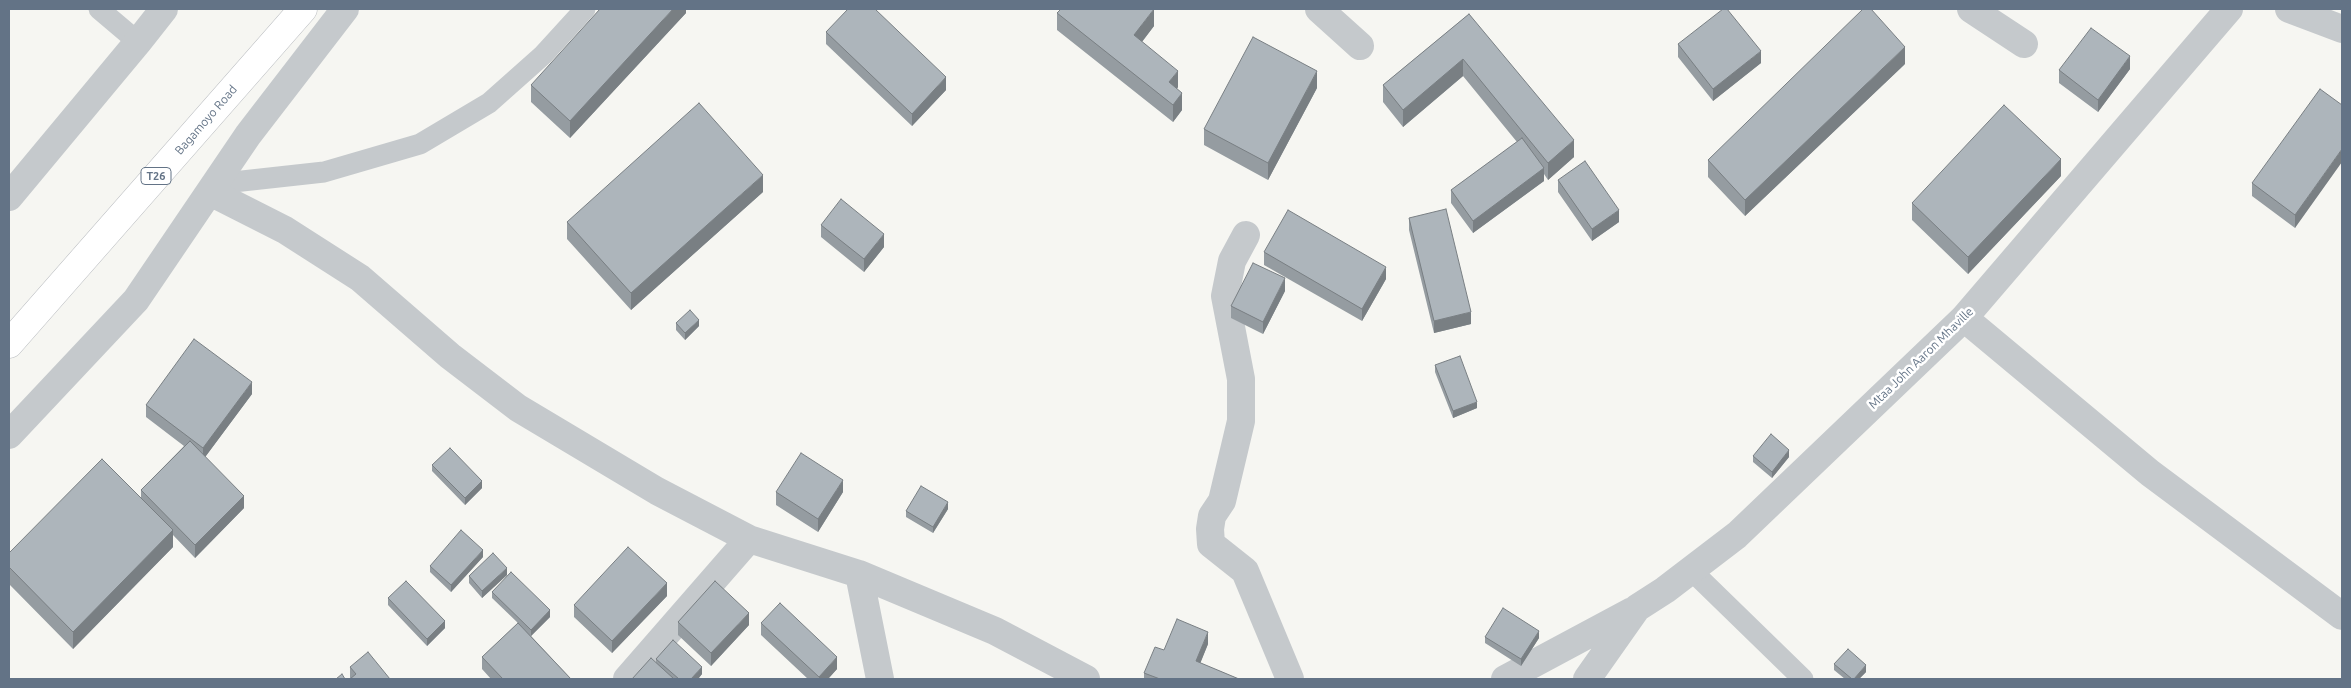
<!DOCTYPE html>
<style>
body{margin:0}
#map{position:relative;width:2351px;height:688px;overflow:hidden;background:#f6f6f2;font-family:Ubuntu,sans-serif}
canvas{display:block}
.frame{position:absolute;inset:0;border:10px solid #637386;pointer-events:none}
</style>
<div id="map">
<canvas width="2351" height="688"></canvas>
<div class="frame"></div>
</div>
<script>
const ctx = document.querySelector('canvas').getContext('2d');
ctx.lineJoin = 'round';
const poly = rows => new Path2D(rows.map(r => 'M' + r).join(''));
function stroke(path, color, width, dash) { ctx.strokeStyle = color; ctx.lineWidth = width; ctx.lineCap = dash ? 'butt' : 'round'; ctx.setLineDash(dash || []); ctx.stroke(path); }
function fillPath(path, color) { ctx.fillStyle = color; ctx.fill(path, 'evenodd'); }
function write(font, color, halo, rows, align = 'center') {
  ctx.font = font + ' Ubuntu,sans-serif'; ctx.lineWidth = 5; ctx.setLineDash([]); ctx.textBaseline = 'middle'; ctx.strokeStyle = halo; ctx.fillStyle = color; for (const [text, x, y, turn = 0] of rows) {
    ctx.save(); ctx.translate(x, y); ctx.rotate((+turn || 0) * Math.PI / 180); ctx.textAlign = isNaN(turn) ? turn : align; if (halo) ctx.strokeText(text, 0, 0); ctx.fillText(text, 0, 0); ctx.restore();
  }
}
const lane = poly([
 [99,9,138,42],
 [215,184,324,172,420,144,489,103,543,55,585,9],
 [1691,570,1803,679]
]);
const street = poly([
 [1319,9,1360,46],
 [1971,9,2024,44],
 [2289,9,2342,29],
 [210,192,285,230,360,278,450,356,518,408,657,491,749,539,859,574,995,631,1086,679],
 [9,197,138,42,164,9],
 [1246,235,1232,261,1225,296,1241,379,1241,421,1222,501,1212,516,1210,529,1211,544,1245,571,1290,679],
 [1964,318,2150,473,2342,616],
 [9,435,136,300,248,135,345,9],
 [859,574,880,679],
 [627,679,749,539],
 [1505,679,1632,611],
 [1587,679,1637,608,1665,590,1737,535,1964,318,2229,9]
]);
const highway = poly([
 [9,344,303,9]
]);
const wall = poly([
 [686,9,686,13,570,138,531,102,531,85],
 [1057,13,1154,26,1142,42,1178,87,1177,89,1182,110,1173,122,1057,30],
 [1469,14,1574,157,1548,180,1544,174,1544,181,1473,233,1451,203,1451,190,1517,142,1463,76,1403,127,1383,102,1383,85],
 [826,32,946,90,912,126,826,44],
 [1678,44,1761,63,1713,101,1678,57],
 [1905,64,1745,216,1708,177,1708,160],
 [2130,69,2098,112,2059,83,2059,70],
 [1317,88,1268,180,1204,145,1204,129],
 [2342,105,2295,228,2252,196,2252,183],
 [2061,176,1968,274,1912,220,1912,203],
 [1558,180,1619,222,1592,241,1558,192],
 [763,192,631,310,567,239,567,222],
 [1409,218,1471,324,1434,333,1409,230],
 [821,225,884,247,864,272,821,237],
 [1264,252,1386,279,1362,321,1264,265],
 [1285,291,1263,334,1231,318,1231,306],
 [676,323,699,326,685,340,676,330],
 [1435,365,1477,408,1453,418,1435,372],
 [252,394,205,457,244,508,195,558,173,535,173,547,73,649,9,584,9,553,141,498,141,490,184,446,146,417,146,405],
 [1753,456,1789,457,1772,478,1753,462],
 [432,465,482,488,465,505,432,471],
 [776,492,843,492,818,532,776,505],
 [948,509,933,533,906,517,906,511],
 [483,557,451,592,430,572,430,566],
 [507,575,482,598,469,583,469,576],
 [492,592,550,617,531,636,571,679,491,679,482,669,482,657,518,623,492,598],
 [667,596,612,653,574,617,574,605],
 [388,598,445,628,427,646,388,605],
 [678,622,749,625,711,666,678,635],
 [761,623,837,669,828,679,808,679,761,635],
 [1485,637,1539,638,1521,666,1485,643],
 [1208,644,1200,663,1239,679,1144,679,1144,673,1164,650],
 [656,659,702,674,698,679,632,679,656,663],
 [1834,664,1866,672,1859,679,1845,679,1834,670],
 [350,667,390,679,350,679]
]);
const shadedWall = poly([
 [673,9,686,9,686,13,570,138,570,121],
 [1154,9,1154,26,1134,52,1134,35],
 [1905,47,1905,64,1745,216,1745,200],
 [1761,51,1761,63,1713,101,1713,89],
 [2130,56,2130,69,2098,112,2098,100],
 [1463,59,1463,76,1403,127,1403,110],
 [1178,71,1178,87,1169,99,1169,82],
 [1317,71,1317,88,1268,180,1268,163],
 [946,77,946,90,912,126,912,114],
 [1182,93,1182,110,1173,122,1173,105],
 [1574,140,1574,157,1548,180,1548,163],
 [2342,149,2342,162,2295,228,2295,215],
 [2061,159,2061,176,1968,274,1968,257],
 [1544,168,1544,181,1473,233,1473,221],
 [763,175,763,192,631,310,631,293],
 [1619,210,1619,222,1592,241,1592,229],
 [884,234,884,247,864,272,864,259],
 [1386,267,1386,279,1362,321,1362,309],
 [1285,278,1285,291,1263,334,1263,322],
 [1471,312,1471,324,1434,333,1434,321],
 [699,320,699,326,685,340,685,333],
 [252,382,252,394,203,460,203,448],
 [1477,402,1477,408,1453,418,1453,411],
 [1789,450,1789,457,1772,478,1772,472],
 [843,480,843,492,818,532,818,519],
 [482,481,482,488,465,505,465,498],
 [244,496,244,508,195,558,195,545],
 [948,502,948,509,933,533,933,527],
 [173,530,173,547,73,649,73,632],
 [483,550,483,557,451,592,451,585],
 [507,568,507,575,482,598,482,591],
 [667,583,667,596,612,653,612,641],
 [550,610,550,617,531,636,531,630],
 [749,613,749,625,711,666,711,653],
 [445,621,445,628,427,646,427,639],
 [1539,631,1539,638,1521,666,1521,659],
 [1208,632,1208,644,1196,674,1196,661],
 [837,657,837,669,828,679,819,679,819,677],
 [1866,665,1866,672,1859,679,1854,679],
 [702,667,702,674,698,679,691,679]
]);
const building = poly([
 [600,9,673,9,570,121,531,85,600,9],
 [848,9,875,9,946,77,912,114,826,32,848,9],
 [1061,9,1154,9,1134,35,1178,71,1169,82,1182,93,1173,105,1057,13,1061,9],
 [1723,9,1727,9,1761,51,1713,89,1678,44,1723,9],
 [1863,9,1871,9,1905,47,1745,200,1708,160,1863,9],
 [1469,14,1574,140,1548,163,1463,59,1403,110,1383,85,1469,14],
 [2091,28,2130,56,2098,100,2059,70,2091,28],
 [1253,37,1317,71,1268,163,1204,129,1253,37],
 [2320,89,2342,105,2342,149,2295,215,2252,183,2320,89],
 [699,103,763,175,631,293,567,222,699,103],
 [2004,105,2061,159,1968,257,1912,203,2004,105],
 [1522,138,1544,168,1473,221,1451,190,1522,138],
 [1585,161,1619,210,1592,229,1558,180,1585,161],
 [841,199,884,234,864,259,821,225,841,199],
 [1446,209,1471,312,1434,321,1409,218,1446,209],
 [1288,210,1386,267,1362,309,1264,252,1288,210],
 [1253,263,1285,278,1263,322,1231,306,1253,263],
 [690,310,699,320,685,333,676,323,690,310],
 [194,339,252,382,203,448,146,405,194,339],
 [1460,356,1477,402,1453,411,1435,365,1460,356],
 [1771,434,1789,450,1772,472,1753,456,1771,434],
 [190,441,244,496,195,545,141,490,190,441],
 [450,448,482,481,465,498,432,465,450,448],
 [801,453,843,480,818,519,776,492,801,453],
 [102,459,173,530,73,632,9,567,9,553,102,459],
 [921,486,948,502,933,527,906,511,921,486],
 [461,530,483,550,451,585,430,566,461,530],
 [628,547,667,583,612,641,574,605,628,547],
 [493,553,507,568,482,591,469,576,493,553],
 [511,572,550,610,531,630,492,592,511,572],
 [406,581,445,621,427,639,388,598,406,581],
 [715,581,749,613,711,653,678,622,715,581],
 [780,603,837,657,819,677,761,623,780,603],
 [1503,608,1539,631,1521,659,1485,637,1503,608],
 [1177,619,1208,632,1196,661,1239,679,1160,679,1144,673,1155,647,1164,650,1177,619],
 [518,623,571,679,503,679,482,657,518,623],
 [673,640,702,667,691,679,679,679,656,659,673,640],
 [1848,649,1866,665,1854,679,1852,679,1834,664,1848,649],
 [368,652,390,679,350,679,356,674,350,667,368,652],
 [651,658,674,679,632,679,651,658],
 [342,674,345,679,336,679,342,674]
]);
const shields = [
 [156,176,30]
];
const shieldNames = [
 ["T26",156,176]
];
const streetNames = [
 ["Bagamoyo Road",206,120,-49],
 ["Mtaa John Aaron Mhaville",1921,358,-44]
];
stroke(highway, '#b7babe', 29);
stroke(lane, '#c5c9cc', 21);
stroke(street, '#c5c9cc', 28);
stroke(highway, '#fff', 28);
fillPath(wall, '#959ca1');
fillPath(shadedWall, '#797f83');
fillPath(building, '#adb5bb');
stroke(building, '#797f83', 1);
for (const [x, y, w] of shields) { const box = new Path2D(); box.roundRect(x - w / 2, y - 8.5, w, 17, 4); ctx.fillStyle = '#fff'; ctx.fill(box); stroke(box, '#637386', 1); }
write('bold 11px', '#637386', null, shieldNames);
write('12px', '#637386', '#fff', streetNames);
</script>
